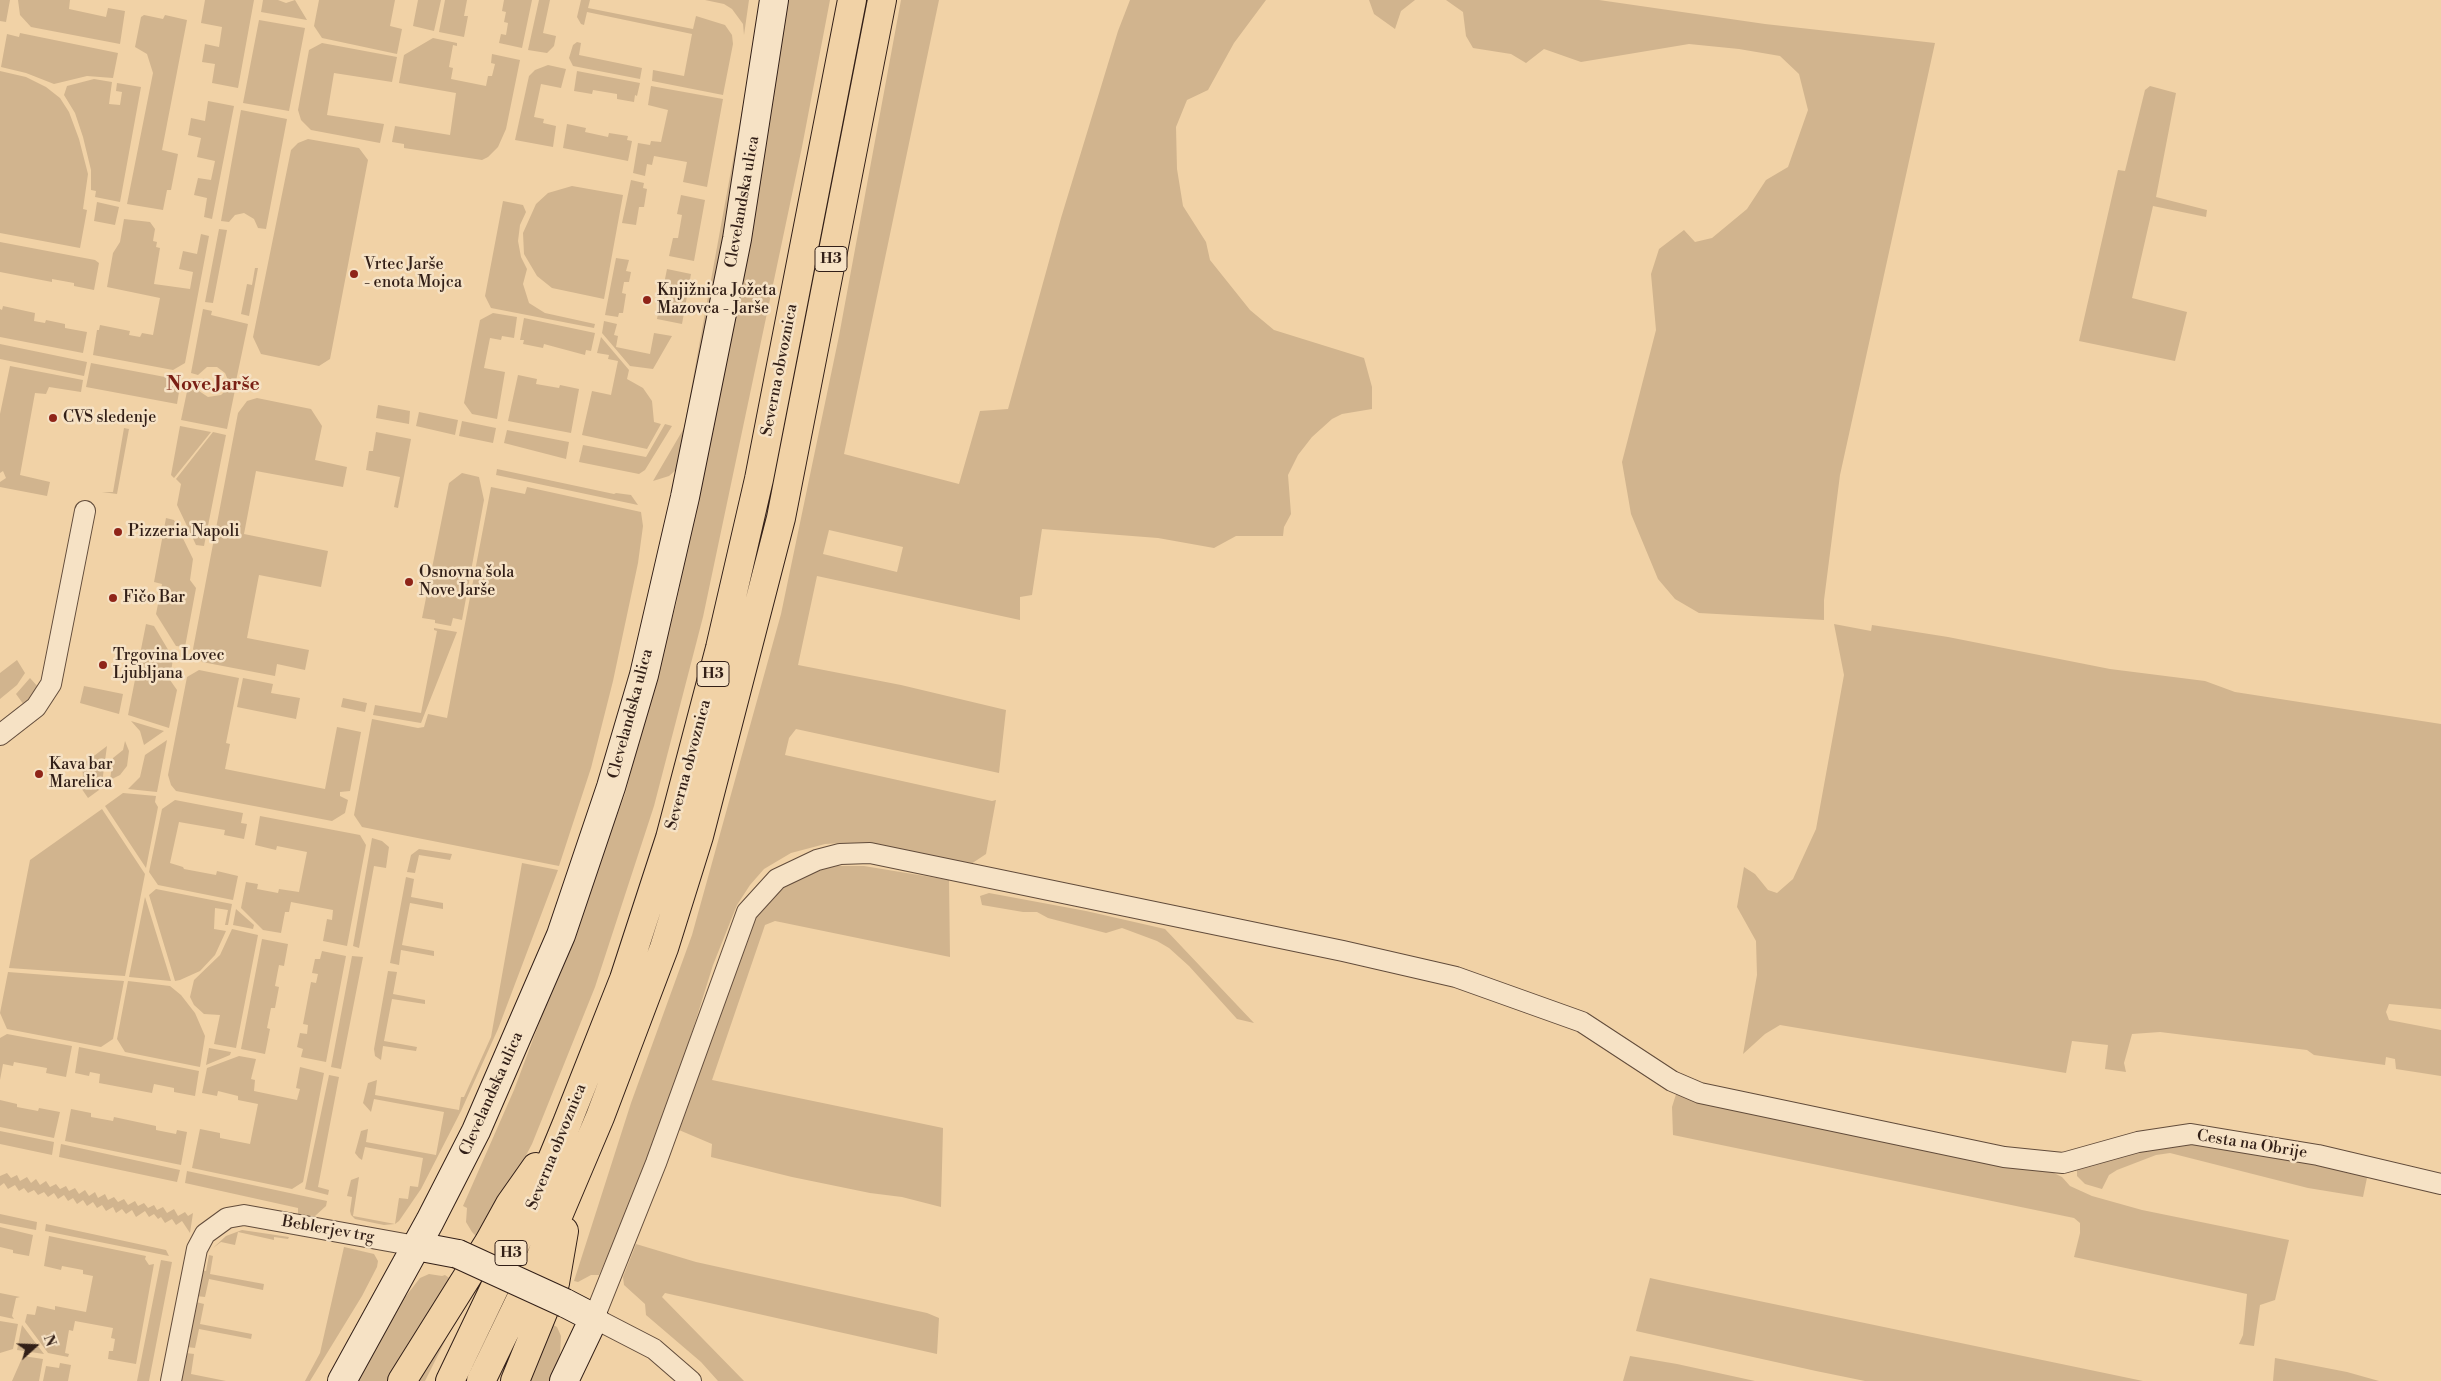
<!DOCTYPE html>
<meta charset="utf-8">
<style>
body{margin:0}
#map{position:relative;width:2441px;height:1381px;overflow:hidden;background:#f1d2a6;font-family:"Libre Bodoni",serif}
canvas{display:block}
.north{position:absolute;left:10px;top:1321px;width:50px;height:50px;-webkit-text-stroke:4px #f6e2c5;paint-order:stroke;rotate:70deg;font-size:14px;font-weight:700;line-height:20px;text-align:center;color:#321f17}
.north::after{content:'';display:block;margin:auto;width:18px;height:22px;background:#321f17;clip-path:polygon(50% 0,100% 100%,50% 72%,0 100%)}
</style>
<div id="map">
<canvas width="2441" height="1381"></canvas>
<div class="north">N</div>
</div>
<script>
const ctx = document.querySelector('canvas').getContext('2d');
ctx.lineJoin = 'round';
function fillPath(path, color) { ctx.fillStyle = color; ctx.fill(path, 'evenodd'); }
const poly = rows => new Path2D(rows.map(r => 'M' + r).join(''));
function stroke(path, color, width, dash) { ctx.strokeStyle = color; ctx.lineWidth = width; ctx.lineCap = dash ? 'butt' : 'round'; ctx.setLineDash(dash || []); ctx.stroke(path); }
function write(font, color, halo, rows, align = 'center') {
  ctx.font = font + ' "Libre Bodoni",serif'; ctx.lineWidth = 5; ctx.setLineDash([]); ctx.textBaseline = 'middle'; ctx.strokeStyle = halo; ctx.fillStyle = color; for (const [text, x, y, turn = 0] of rows) {
    ctx.save(); ctx.translate(x, y); ctx.rotate((+turn || 0) * Math.PI / 180); ctx.textAlign = isNaN(turn) ? turn : align; if (halo) ctx.strokeText(text, 0, 0); ctx.fillText(text, 0, 0); ctx.restore();
  }
}
const green = poly([
 [0,0,10,0,6,22,0,21],
 [18,0,70,0,69,9,106,17,108,8,125,11,120,44,31,27,20,15],
 [205,0,254,0,238,88,212,83,215,64,202,62,205,44,219,47,222,27,201,23],
 [263,0,278,0,286,3,295,0,307,20,261,12],
 [319,0,395,0,390,26,402,29,397,54,322,38,314,26],
 [418,0,441,0,434,31,413,26],
 [445,0,467,0,464,16,468,16,464,37,439,32],
 [504,0,532,0,522,48,499,43,501,34,506,35,508,23,504,22,506,12,502,11],
 [539,0,550,0,543,33,556,36,554,46,547,53,528,50],
 [581,0,590,0,588,8,693,29,696,16,725,25,732,35,733,44,723,95,652,81,653,70,684,76,692,34,587,12,584,25,581,24,577,17],
 [705,0,749,0,744,35,743,24,732,9,724,4],
 [782,0,830,0,802,147,703,617,654,806,595,987,532,1144,481,1241,472,1232,466,1222,467,1208,463,1206,514,1090,625,794,676,604,700,487],
 [901,0,939,0,844,454,959,484,980,411,1008,409,1061,218,1118,31,1130,0,1266,0,1234,43,1208,90,1187,100,1176,127,1177,169,1183,206,1206,242,1210,260,1250,310,1274,330,1364,358,1372,387,1372,409,1342,414,1332,419,1312,437,1298,455,1288,475,1291,514,1284,527,1283,536,1236,536,1214,548,1158,538,1042,529,1032,595,1020,597,1020,620,817,576,798,665,901,685,1006,710,999,773,796,729,789,738,785,755,992,801,996,800,986,854,971,864,889,848,843,843,825,844,791,853,764,869,750,885,737,905,713,965,680,1071,630,1205,599,1275,591,1275,578,1282,574,1281,631,1103,692,935,781,614,839,336],
 [829,530,903,547,897,572,823,554],
 [1369,0,1415,0,1401,11,1395,29,1374,14],
 [1446,0,1599,0,1765,24,1935,43,1840,475,1824,600,1824,620,1699,613,1675,599,1658,579,1631,514,1622,462,1656,330,1651,274,1659,249,1684,230,1695,242,1712,238,1747,209,1766,180,1788,167,1808,110,1799,74,1780,56,1739,49,1689,44,1581,62,1544,49,1526,63,1511,54,1473,48,1466,36,1463,12],
 [144,15,163,19,165,15,187,20,162,150,178,154,171,190,167,190,163,210,127,204,153,73,147,54,135,47,141,17],
 [259,20,305,28,289,111,243,103],
 [20,33,118,53,113,78,87,76,54,84,26,73,1,67,7,34,19,37],
 [433,38,457,43,457,46,453,45,449,67,453,68,451,79,486,86,488,76,492,76,495,64,491,63,492,54,520,60,506,129,498,147,488,157,482,160,404,148,404,144,392,142,395,126,450,135,456,93,399,83,404,55],
 [577,42,581,43,579,55,642,68,640,79,573,66,569,58,573,45],
 [322,43,397,57,392,82,334,73,327,115,384,124,380,143,311,130,301,120,298,110,309,50],
 [751,61,728,230,677,469,669,476,653,481,684,428],
 [548,65,566,69,561,88,541,84,534,117,544,119,543,123,556,126,553,147,515,140,529,76,535,70],
 [0,71,26,77,46,87,60,98,69,112,79,139,88,174,83,209,87,210,80,248,0,233],
 [577,71,640,83,637,96,635,95,634,102,617,99,617,94,593,90,592,94,574,91],
 [94,79,112,82,109,104,120,105,122,92,116,91,117,83,141,87,120,202,95,197,96,191,91,190,91,170,83,137,75,113,64,95,67,86],
 [651,86,723,99,707,187,683,182,687,162,654,156,652,165,647,164,645,176,633,173,638,143,650,145,651,141,661,142,668,110,648,105],
 [2150,86,2176,93,2156,197,2207,210,2206,217,2153,206,2132,298,2187,312,2175,361,2079,341,2118,170,2125,171,2145,90],
 [208,101,234,106,212,219,204,217,207,198,194,195,198,178,211,180,215,161,197,157,201,138,188,135,191,118,205,121],
 [241,110,287,119,266,229,258,228,254,219,244,213,235,215,229,222,221,221],
 [567,124,586,128,585,132,608,137,609,133,628,136,627,140,632,141,628,161,563,148],
 [308,139,359,148,368,160,330,359,319,366,261,354,253,337,291,150,298,143],
 [631,180,644,183,643,188,647,189,644,207,639,207,636,225,622,223],
 [572,186,623,195,604,299,552,288,537,276,524,254,523,233,536,204,548,193],
 [681,195,705,200,694,261,669,256,673,238,678,238,682,215,677,214],
 [503,201,523,205,526,212,520,225,518,241,521,257,527,269,523,284,529,303,545,313,595,324,594,328,491,308,485,296],
 [97,202,119,207,115,225,94,221],
 [124,219,150,222,155,229,153,241,157,242,156,247,160,248,154,284,190,289,193,272,179,269,183,251,197,254,201,234,209,236,185,363,173,370,93,355,97,330,99,330,100,325,130,331,129,335,140,337,142,333,153,335,160,298,107,287,113,253,120,242],
 [219,229,227,230,213,303,205,302],
 [0,242,95,260,99,263,94,290,74,286,74,283,52,279,52,282,0,272],
 [616,258,629,260,626,271,631,272,629,282,624,282,622,293,626,294,623,313,619,313,618,317,605,315],
 [255,268,258,268,249,316,241,314,247,284,252,285],
 [667,269,691,274,682,324,657,319,660,302,665,302,668,290,663,289],
 [3,306,35,313,34,321,45,323,46,320,65,324,65,328,87,332,83,353,0,337,0,309,2,310],
 [203,309,212,311,211,315,248,324,236,381,228,380,225,373,217,367,207,367,198,375,191,373],
 [493,313,517,317,514,338,502,336,501,340,490,338,484,368,505,372,497,419,472,414,464,403,480,320],
 [524,318,595,333,591,351,586,350,585,355,544,344,543,348,523,344,524,340,520,340],
 [604,321,617,324,614,335,618,336,616,347,650,354,654,333,672,336,653,369,630,366,602,333],
 [601,337,629,370,627,379,643,388,652,401,654,422,661,424,647,449,582,435,592,391,611,395,618,361,608,359,609,355,597,353],
 [0,344,87,362,84,376,0,359],
 [91,363,181,380,177,404,86,387],
 [10,366,83,380,81,392,49,387,46,394,35,393,20,475,50,482,47,496,0,487,0,482,6,478,3,471,0,473,0,414],
 [518,375,537,379,536,384,559,388,560,385,579,389,571,433,508,421],
 [189,382,197,383,199,391,208,397,221,395,227,389,235,390,227,429,181,420],
 [257,398,311,409,322,426,315,460,347,467,343,487,256,471,244,534,328,551,321,587,259,575,247,638,309,650,305,670,277,664,275,676,202,662,193,649,238,413,247,401],
 [378,405,410,411,409,424,376,418],
 [419,412,458,420,455,435,416,426],
 [462,421,496,428,493,443,459,436],
 [665,424,672,426,645,470,639,474,579,462,583,445,646,457],
 [180,426,211,432,174,478,171,475],
 [124,428,129,429,117,494,102,492,113,492],
 [507,430,569,442,566,459,504,443],
 [213,432,226,435,204,546,196,545,177,505,181,484,176,479],
 [376,432,411,439,398,508,394,507,400,477,366,470,369,451,373,451],
 [497,469,614,494,616,493,631,495,638,505,496,475],
 [462,473,479,477,484,500,462,620,453,618,451,626,435,623,435,620,422,618,449,483],
 [491,487,525,494,527,487,641,512,643,526,638,563,613,681,591,768,559,866,362,827,354,815,372,719,418,728,424,727,428,714,447,718],
 [166,518,174,520,193,559,190,580,196,588,185,647,176,646,156,614,162,584,154,582],
 [146,624,154,626,173,658,170,680,177,690,169,728,128,715],
 [1834,624,1871,631,1872,625,1948,637,2110,669,2205,681,2235,692,2441,724,2441,1009,2389,1004,2386,1012,2389,1020,2441,1030,2441,1076,2396,1069,2395,1059,2386,1057,2385,1065,2314,1055,2307,1050,2160,1032,2132,1034,2124,1063,2126,1072,2105,1069,2108,1045,2072,1041,2066,1073,1780,1025,1765,1034,1743,1054,1757,975,1756,941,1737,907,1744,867,1755,874,1768,890,1777,893,1793,879,1816,829,1844,675],
 [434,628,457,632,421,723,373,715,375,705,421,713,437,631,434,630],
 [17,660,25,673,17,685,0,699,0,673],
 [199,670,239,678,226,743,230,744,225,769,325,789,337,727,361,732,350,791,340,792,340,796,348,800,345,813,332,821,176,791,171,785,168,775,187,677],
 [30,678,39,688,24,705,16,694],
 [243,678,273,684,271,693,300,698,296,719,237,707],
 [84,686,123,694,119,714,80,703],
 [343,698,367,703,365,712,341,707],
 [131,721,164,731,144,745,140,731],
 [167,740,157,792,128,789,140,777,145,755],
 [125,741,129,751,127,766,120,775,110,780,113,758,123,750],
 [107,746,102,783,99,790,88,798,77,782,83,776,82,765],
 [123,793,156,796,155,802,158,807,146,868,105,806],
 [175,800,243,813,241,823,247,824,244,839,224,835,225,830,179,822,170,863,183,867,184,869,216,875,217,871,238,876,233,900,158,885,149,872,162,809],
 [102,809,145,874,125,976,9,968,30,860],
 [260,816,360,835,366,845,347,946,323,941,327,919,332,920,333,910,291,902,289,912,285,912,281,933,263,930,241,908,246,882,258,884,257,889,278,893,279,889,299,892,307,852,277,846,276,850,255,845],
 [372,838,382,841,389,847,386,868,374,866,359,948,353,946],
 [419,849,452,854,450,860,419,855,415,873,407,872,411,855],
 [522,863,558,870,498,1029,461,1111,421,1189,399,1221,395,1224,384,1225,355,1219,351,1215,350,1211,352,1197,347,1196,351,1180,359,1177,353,1216,395,1224,399,1198,408,1199,410,1186,418,1187,423,1158,365,1147,362,1160,359,1158,355,1153,361,1131,368,1129,366,1142,436,1155,444,1112,374,1099,371,1112,363,1103,368,1083,377,1080,375,1095,459,1110,461,1097,464,1097,491,1037],
 [837,866,864,866,949,880,950,957,775,921,765,925,712,1080,943,1128,941,1207,902,1197,870,1193,792,1177,711,1157,712,1144,679,1130,736,958,751,923,781,887,812,869],
 [406,877,414,879,411,897,443,903,443,909,410,903,402,945,434,951,434,956,401,950,399,965,390,963],
 [156,889,232,904,228,925,225,925,228,910,215,908,214,929,226,931,215,955,200,971,180,980,175,981,149,895],
 [989,893,1086,911,1165,929,1254,1023,1237,1019,1189,966,1169,948,1157,941,1122,928,1106,933,1048,918,1037,912,1023,912,982,905,980,896],
 [145,897,171,981,129,977],
 [236,909,254,925,253,929,233,925],
 [232,929,258,935,236,1048,214,1044,220,1015,204,1014,194,1005,190,997,194,980,220,955],
 [262,939,288,944,284,966,279,965,275,986,279,987,275,1008,271,1008,267,1028,270,1029,265,1054,241,1049],
 [322,951,346,956,326,1062,301,1057,303,1049,297,1047,300,1033,307,1034,308,1025,303,1024,311,982,316,983,318,974,312,973,315,959,320,959],
 [352,956,363,957,341,1069,331,1067],
 [388,971,397,972,393,994,425,1000,425,1004,392,999,384,1041,417,1047,416,1051,383,1046,381,1060,375,1056,374,1049],
 [8,972,124,981,113,1039,101,1047,7,1029,0,1013],
 [128,981,170,986,181,995,195,1013,205,1036,200,1067,125,1052,117,1039],
 [7,1034,72,1046,66,1077,46,1073,47,1068,14,1062,13,1066,3,1064,0,1080,0,1038],
 [79,1047,199,1071,195,1096,174,1092,174,1088,154,1084,152,1093,99,1083,100,1074,90,1072,89,1076,75,1073],
 [209,1048,231,1052,230,1055,206,1065],
 [239,1056,256,1059,251,1079,255,1080,254,1091,297,1100,300,1089,296,1088,300,1067,324,1073,303,1182,292,1189,192,1168,200,1129,220,1133,220,1138,250,1144,258,1104,238,1100,238,1096,218,1091,217,1096,202,1093,207,1068],
 [329,1075,339,1077,318,1187,329,1190,328,1195,305,1189],
 [1678,1088,2046,1169,2062,1177,2070,1186,2092,1196,2142,1210,2289,1240,2275,1300,2260,1305,2254,1346,2239,1344,2243,1335,2247,1294,2074,1257,2080,1233,2080,1223,2074,1218,1673,1135,1672,1107],
 [0,1100,17,1104,17,1107,38,1111,39,1108,60,1112,54,1138,0,1127],
 [71,1109,91,1113,91,1117,113,1121,114,1117,156,1126,156,1130,176,1134,177,1130,187,1132,181,1165,65,1141],
 [0,1131,54,1142,52,1155,0,1144],
 [2178,1143,2223,1146,2368,1173,2363,1197,2308,1188,2170,1153,2156,1155,2117,1170,2109,1175,2102,1189,2085,1184,2077,1176,2077,1169,2155,1145],
 [61,1144,180,1170,177,1182,59,1157],
 [187,1171,327,1201,326,1206,315,1216,298,1215,298,1208,185,1183],
 [7,1173,11,1178,17,1175,20,1181,27,1177,31,1183,36,1179,40,1185,46,1181,50,1187,56,1184,60,1189,66,1186,69,1191,75,1188,79,1194,85,1190,89,1196,95,1192,98,1198,105,1194,108,1200,114,1197,118,1202,124,1199,128,1205,135,1201,138,1206,144,1203,148,1208,154,1205,157,1210,163,1207,167,1213,174,1209,178,1216,185,1212,188,1216,193,1213,190,1233,182,1221,176,1225,172,1219,165,1223,161,1217,158,1219,154,1214,149,1217,145,1211,136,1217,132,1210,126,1214,122,1209,116,1213,113,1207,106,1211,102,1205,97,1208,93,1202,87,1206,83,1200,77,1204,73,1198,68,1201,64,1195,58,1199,54,1193,48,1197,44,1192,38,1195,34,1190,28,1193,24,1188,19,1191,15,1185,8,1189,4,1183,0,1186,0,1176],
 [0,1214,37,1222,36,1230,0,1223],
 [46,1224,166,1250,169,1256,45,1231],
 [0,1227,33,1235,29,1256,13,1253,13,1250,0,1247],
 [242,1230,289,1237,288,1239,274,1237,274,1240,238,1232,235,1245,221,1242,213,1248,226,1236],
 [49,1236,146,1256,145,1259,149,1265,154,1264,136,1364,108,1359,109,1351,113,1351,115,1339,111,1338,113,1328,75,1321,73,1331,69,1330,65,1353,69,1354,68,1357,48,1353,25,1322,27,1314,35,1315,37,1306,55,1310,55,1306,86,1312,93,1276,83,1274,83,1270,62,1266,61,1270,44,1266],
 [636,1244,696,1262,927,1313,939,1318,937,1354,665,1293,662,1297,744,1381,718,1381,701,1362,646,1315,645,1304,624,1285,623,1277],
 [344,1247,374,1254,378,1261,377,1267,362,1296,310,1381,305,1381,320,1353],
 [209,1255,213,1256,210,1274,264,1284,263,1290,209,1279,205,1297,196,1296,201,1270,206,1271],
 [161,1260,172,1262,149,1381,137,1381],
 [429,1274,442,1276,445,1275,455,1282,390,1381,355,1381,400,1293,406,1296,420,1278],
 [1650,1278,1668,1282,2143,1381,1865,1381,1816,1371,1636,1331],
 [0,1293,20,1297,16,1298,12,1316,14,1319,0,1316],
 [196,1302,204,1304,200,1324,252,1334,251,1339,199,1329,195,1348,187,1347],
 [0,1321,18,1324,13,1349,0,1353],
 [548,1322,557,1327,561,1336,560,1357,549,1381,525,1381],
 [454,1323,425,1381,412,1381],
 [22,1325,44,1354,17,1350],
 [186,1353,194,1354,191,1374,226,1381,180,1381],
 [23,1356,43,1359,39,1381,12,1381],
 [1630,1356,1677,1364,1755,1381,1623,1381],
 [2275,1358,2347,1372,2379,1381,2273,1381],
 [60,1363,71,1365,68,1381,43,1381,46,1366,59,1368]
]);
const street = poly([
 [0,735,36,707,51,684,85,511],
 [171,1381,197,1249,205,1234,227,1218,244,1215,416,1246],
 [691,1381,654,1349,594,1318,656,1163,747,912,777,879,817,860,840,854,870,853,1343,951,1456,977,1582,1022,1672,1081,1700,1093,2004,1157,2063,1163,2138,1142,2191,1134,2318,1155,2441,1184]
]);
const secondary = poly([
 [416,1246,458,1254],
 [342,1381,430,1221,476,1131,561,935,611,787,644,675,685,497,737,239,774,0],
 [564,1381,594,1318,565,1303]
]);
const highway = poly([
 [402,1381,489,1242,510,1204,536,1167],
 [450,1381,527,1220,567,1123,624,979,670,838,720,648,759,479,852,0],
 [481,1381,539,1261,600,1117,664,948,699,836,781,518,882,0],
 [515,1381,555,1283,564,1231]
]);
const secondaryBridge = poly([
 [458,1254,565,1303]
]);
const markers = [
 [354,274,5,"#8f2418"],
 [647,300,5,"#8f2418"],
 [53,418,5,"#8f2418"],
 [118,532,5,"#8f2418"],
 [409,582,5,"#8f2418"],
 [113,598,5,"#8f2418"],
 [103,665,5,"#8f2418"],
 [39,774,5,"#8f2418"]
];
const shields = [
 [831,259,32],
 [713,674,32],
 [511,1253,32]
];
const shieldNames = [
 ["H3",831,259],
 ["H3",713,674],
 ["H3",511,1253]
];
const streetNames = [
 ["Clevelandska ulica",743,202,-80],
 ["Severna obvoznica",780,370,-79],
 ["Clevelandska ulica",631,714,-75],
 ["Severna obvoznica",689,765,-75],
 ["Clevelandska ulica",492,1094,-66],
 ["Cesta na Obrije",2252,1145,9],
 ["Severna obvoznica",557,1147,-68],
 ["Beblerjev trg",328,1230,10]
];
const poiNames = [
 ["Vrtec Jarše",364,265],
 ["- enota Mojca",364,283],
 ["Knjižnica Jožeta",657,291],
 ["Mazovca - Jarše",657,309],
 ["CVS sledenje",63,418],
 ["Pizzeria Napoli",128,532],
 ["Osnovna šola",419,573],
 ["Nove Jarše",419,591],
 ["Fičo Bar",123,598],
 ["Trgovina Lovec",113,656],
 ["Ljubljana",113,674],
 ["Kava bar",49,765],
 ["Marelica",49,783]
];
const quarterNames = [
 ["Nove Jarše",213,385]
];
fillPath(green, '#d1b48e');
stroke(street, '#624c3b', 22);
stroke(secondary, '#321f17', 30);
stroke(highway, '#321f17', 30);
stroke(street, '#f6e2c5', 20);
stroke(secondary, '#f6e2c5', 28);
stroke(highway, '#f1d2a6', 28);
stroke(secondaryBridge, '#321f17', 30, []);
stroke(secondaryBridge, '#f6e2c5', 28);
for (const [x, y, r, color] of markers) { const dot = new Path2D(); dot.arc(x, y, r, 0, 2 * Math.PI); ctx.fillStyle = color; ctx.fill(dot); stroke(dot, '#f6e2c5', 2); }
for (const [x, y, w] of shields) { const box = new Path2D(); box.roundRect(x - w / 2, y - 12.5, w, 25, 4); ctx.fillStyle = '#f6e2c5'; ctx.fill(box); stroke(box, '#321f17', 1); }
write('bold 15px', '#321f17', null, shieldNames);
write('16px', '#321f17', '#f6e2c5', streetNames);
write('16px', '#321f17', '#f6e2c5', poiNames, 'left');
write('bold 19px', '#7a1f14', '#f6e2c5', quarterNames);
</script>
